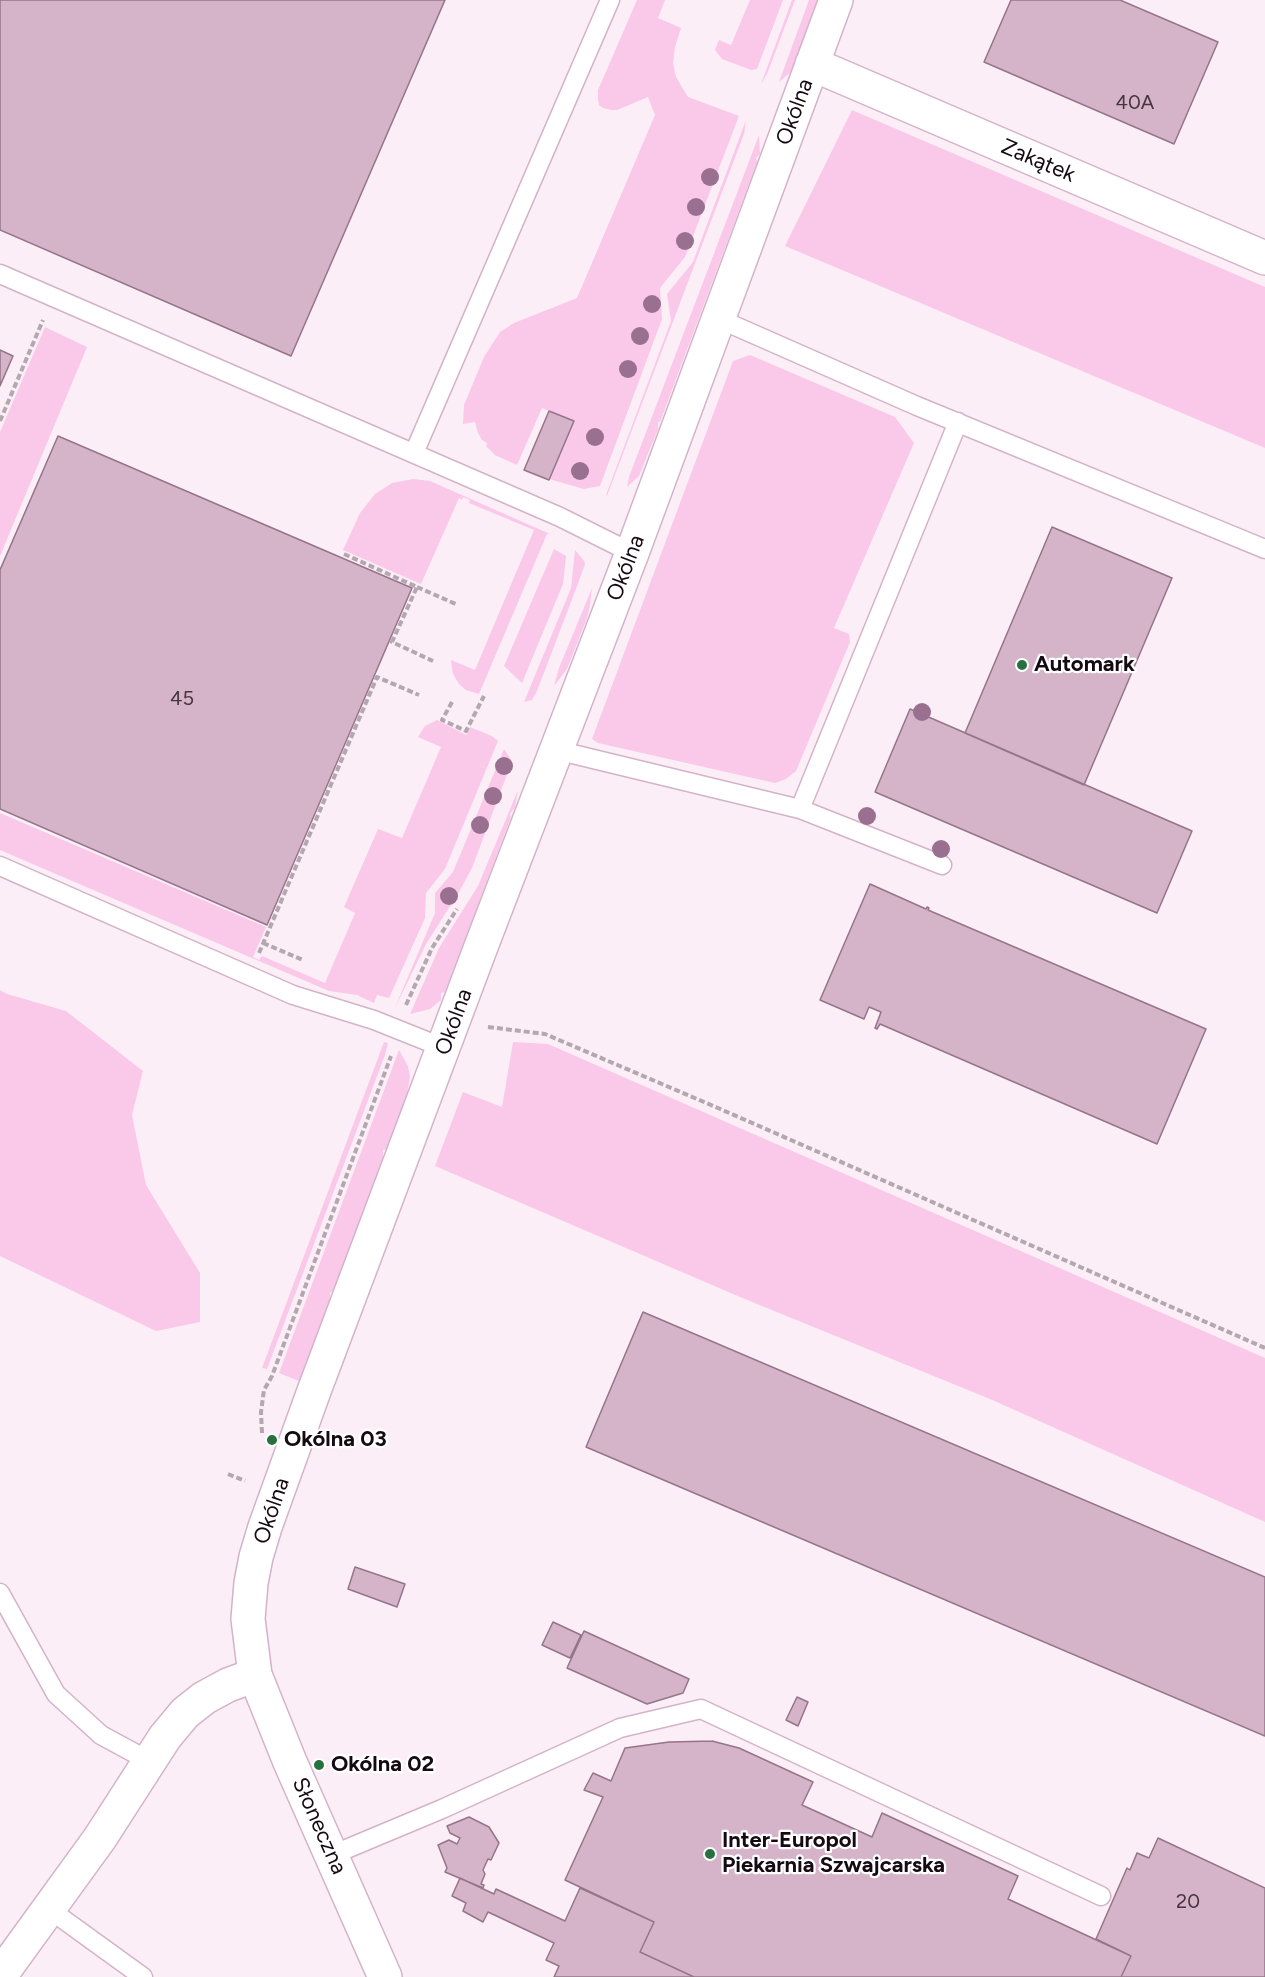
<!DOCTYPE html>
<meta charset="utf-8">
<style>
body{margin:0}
canvas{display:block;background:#fceef7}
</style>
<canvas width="1265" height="1977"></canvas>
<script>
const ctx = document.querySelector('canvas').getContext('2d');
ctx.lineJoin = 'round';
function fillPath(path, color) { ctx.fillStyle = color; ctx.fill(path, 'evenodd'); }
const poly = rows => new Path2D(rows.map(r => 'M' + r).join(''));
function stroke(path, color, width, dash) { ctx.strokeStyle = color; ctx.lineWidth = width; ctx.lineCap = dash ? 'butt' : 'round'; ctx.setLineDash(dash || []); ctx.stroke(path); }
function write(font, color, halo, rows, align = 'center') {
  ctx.font = font + ' Figtree,sans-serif'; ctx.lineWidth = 4.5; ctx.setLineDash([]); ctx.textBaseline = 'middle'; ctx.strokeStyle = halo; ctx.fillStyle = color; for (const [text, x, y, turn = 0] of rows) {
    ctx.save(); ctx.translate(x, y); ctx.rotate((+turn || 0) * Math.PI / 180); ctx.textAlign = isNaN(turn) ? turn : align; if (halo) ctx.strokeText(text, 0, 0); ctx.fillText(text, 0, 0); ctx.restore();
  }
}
const green = poly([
 [637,0,665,0,658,18,681,28,675,47,673,63,676,77,688,97,739,116,685,257,660,288,662,319,600,486,584,489,549,479,574,421,542,408,517,465,495,455,486,446,487,443,482,440,478,433,475,422,463,424,464,405,484,357,500,332,514,323,577,298,655,115,648,97,617,110,611,110,603,108,599,105,598,99,598,90],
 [750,0,783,0,757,69,751,70,722,59,715,50,719,40,731,45],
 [792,0,795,0,767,74,761,84],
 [809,0,819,0,792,71,779,82],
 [852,110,1265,287,1265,448,785,246],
 [746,120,744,134,607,496,606,495,671,321,667,294,693,262],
 [759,135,760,154,756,158,757,162,660,422,658,422,658,429,639,476,627,487,629,477],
 [45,327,87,347,0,556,0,432],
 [750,355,895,417,914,443,834,628,849,634,850,642,796,771,786,779,775,783,598,743,592,739,733,361],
 [413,479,430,481,550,534,547,534,479,694,466,690,459,684,453,674,451,660,475,670,534,530,469,503,470,500,463,497,462,500,459,498,421,584,343,550,360,513,375,494,392,483],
 [554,549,566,556,563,584,522,683,504,666],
 [575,550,584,561,585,564,576,589,537,691,532,700,524,702,571,588],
 [592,588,590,605,587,618,567,669,554,686,559,668],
 [437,720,466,735,470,727,492,736,498,741,445,869,426,893,425,918,389,998,377,995,374,1003,357,995,329,991,0,850,0,813,266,927,253,957,259,960,262,956,325,983,355,913,344,907,378,829,402,838,441,747,418,737,425,726],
 [504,749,512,761,472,868,459,892,426,944,394,1010,435,913,435,893,453,872],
 [518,790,515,807,510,814,511,817,445,992,441,993,441,1000,430,1009,410,1014,439,948,478,886],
 [0,990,7,994,66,1011,143,1071,132,1115,146,1185,200,1273,200,1322,156,1331,0,1256],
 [384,1042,388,1043,385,1055,267,1369,262,1368],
 [513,1042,548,1044,1265,1358,1265,1522,990,1399,740,1297,435,1166,463,1092,502,1107],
 [399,1050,408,1066,410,1077,407,1094,387,1149,383,1150,383,1157,333,1291,330,1293,330,1299,299,1381,279,1373]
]);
const building = poly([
 [0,0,445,0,291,356,0,230,0,0],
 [1011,0,1120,0,1218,42,1174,144,984,62,1011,0],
 [0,350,13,356,0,386,0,350],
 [549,411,574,421,549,480,524,470,549,411],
 [58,436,412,588,267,925,0,809,0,570,58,436],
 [1052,527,1172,578,1084,785,965,733,1052,527],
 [910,709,1192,831,1157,913,875,792,910,709],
 [870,884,926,909,927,907,929,908,928,910,1206,1029,1157,1144,880,1024,877,1029,875,1028,881,1012,869,1007,864,1019,820,1000,870,884],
 [643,1312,1265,1577,1265,1736,586,1447,643,1312],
 [355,1567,405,1584,397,1607,348,1589,355,1567],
 [553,1622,581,1635,570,1658,542,1645,553,1622],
 [584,1631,689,1679,683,1693,647,1704,567,1668,584,1631],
 [797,1697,808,1702,798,1726,786,1720,797,1697],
 [712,1741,739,1748,813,1782,802,1805,872,1837,882,1813,1018,1876,1008,1899,1131,1956,1121,1977,694,1977,640,1952,654,1922,565,1880,603,1797,584,1790,593,1773,611,1781,625,1748,669,1742,712,1741],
 [469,1817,489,1827,499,1843,491,1860,488,1859,483,1870,485,1874,481,1884,484,1885,483,1888,445,1872,447,1868,438,1845,449,1840,457,1844,460,1838,450,1833,447,1826,469,1817],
 [1158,1838,1265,1888,1265,1977,1121,1977,1131,1956,1096,1939,1127,1868,1130,1870,1137,1853,1149,1858,1158,1838],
 [460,1878,494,1894,496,1889,565,1921,580,1888,654,1922,640,1952,694,1977,554,1977,559,1966,546,1960,554,1943,488,1912,483,1922,463,1911,466,1903,452,1896,460,1878]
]);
const path = poly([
 [0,421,43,320],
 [344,554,417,587,392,642,433,661],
 [417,587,458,605],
 [452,702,442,720,466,731,484,696],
 [263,943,303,960],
 [259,953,377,677,419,695],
 [406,1005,432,948,457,909],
 [488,1027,545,1034,718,1108,1265,1348],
 [262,1433,261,1412,264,1390,272,1376,391,1056],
 [228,1474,245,1481]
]);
const lane = poly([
 [0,274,560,517,632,553],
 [717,318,917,406,1265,549],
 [414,453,610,0],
 [556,750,800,809],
 [942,865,800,809,958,422],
 [0,866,293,995,374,1020,444,1048],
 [0,1593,56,1694,101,1735,149,1761],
 [332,1855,442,1809,620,1728,701,1709,1101,1896],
 [49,1909,143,1977]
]);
const street = poly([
 [812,64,1265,258],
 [385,1977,290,1762,255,1675,248,1619,251,1583,256,1557,265,1527,314,1391,482,944,632,553,836,0]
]);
const secondary = poly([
 [0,1976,100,1838,165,1737,185,1713,204,1698,228,1685,255,1675]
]);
const trees = [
 [710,177],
 [696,207],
 [685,241],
 [652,304],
 [640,336],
 [628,369],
 [595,437],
 [580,471],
 [922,712],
 [504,766],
 [493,796],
 [867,816],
 [480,825],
 [941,849],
 [449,896]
];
const markers = [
 [1022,665,6,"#26713f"],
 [272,1440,6,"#26713f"],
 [319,1765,6,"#26713f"],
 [710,1854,6,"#26713f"]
];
const numberNames = [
 ["40A",1135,103],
 ["45",182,699],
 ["20",1188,1902]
];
const streetNames = [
 ["Okólna",795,112,-70],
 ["Zakątek",1038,161,23],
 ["Okólna",626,568,-69],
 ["Okólna",454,1022,-70],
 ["Okólna",272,1511,-71],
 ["Słoneczna",319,1826,66]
];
const poiNames = [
 ["Automark",1034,665],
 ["Okólna 03",284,1440],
 ["Okólna 02",331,1765],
 ["Inter-Europol",722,1841],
 ["Piekarnia Szwajcarska",722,1866]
];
fillPath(green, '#fac8e9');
fillPath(building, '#d5b4ca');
stroke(building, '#947589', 1.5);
stroke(lane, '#d4b3c8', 21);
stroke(street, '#d4b3c8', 36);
stroke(secondary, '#d4b3c8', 36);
stroke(path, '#b4a7b0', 4, [6, 3]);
stroke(lane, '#fff', 18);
stroke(street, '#fff', 33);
stroke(secondary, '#fff', 33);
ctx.fillStyle = '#9a7090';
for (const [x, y] of trees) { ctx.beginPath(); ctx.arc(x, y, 9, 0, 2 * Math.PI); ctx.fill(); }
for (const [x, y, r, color] of markers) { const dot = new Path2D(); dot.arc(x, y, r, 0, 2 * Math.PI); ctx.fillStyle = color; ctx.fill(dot); stroke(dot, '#fff', 2); }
write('20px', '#453440', null, numberNames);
write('22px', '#150a12', '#fff', streetNames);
write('bold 22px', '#150a12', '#fff', poiNames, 'left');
</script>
